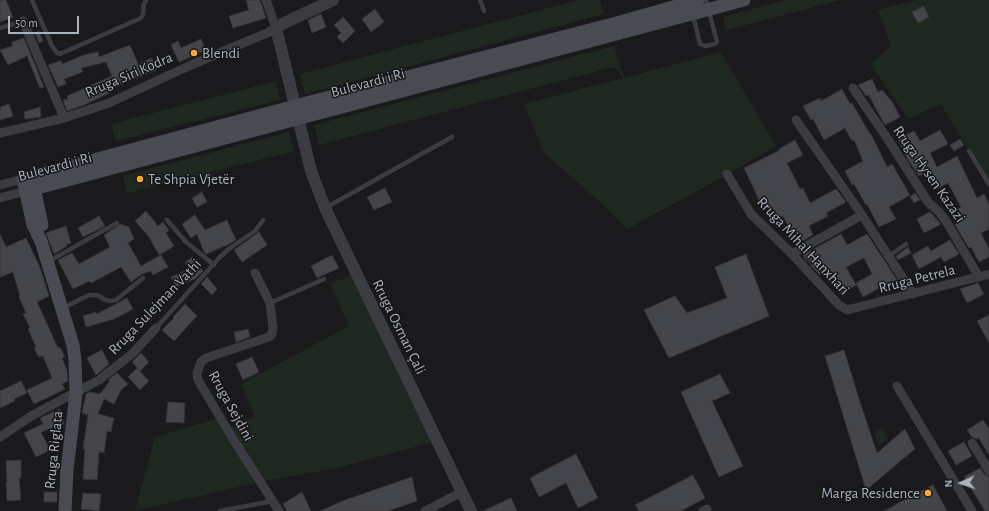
<!DOCTYPE html>
<meta charset="utf-8">
<style>
body{margin:0}
#map{position:relative;width:989px;height:511px;overflow:hidden;background:#1a1a1c;font-family:"Alegreya Sans",sans-serif}
canvas{display:block}
.north{position:absolute;left:941px;top:463px;width:40px;height:40px;-webkit-text-stroke:3px #151518;paint-order:stroke;rotate:267deg;font-size:11px;font-weight:700;line-height:16px;text-align:center;color:#abb2bd}
.north::after{content:'';display:block;margin:auto;width:14px;height:18px;background:#abb2bd;clip-path:polygon(50% 0,100% 100%,50% 72%,0 100%)}
.scale{position:absolute;left:8px;top:16px;width:71px;height:18px;box-sizing:border-box;border:2px solid #abb2bd;border-top:0;padding-left:5px;font-size:12px;line-height:14px;white-space:nowrap;color:#abb2bd;-webkit-text-stroke:3px #151518;paint-order:stroke}
</style>
<div id="map">
<canvas width="989" height="511"></canvas>
<div class="north">N</div>
<div class="scale">50 m</div>
</div>
<script>
const ctx = document.querySelector('canvas').getContext('2d');
ctx.lineJoin = 'round';
function fillPath(path, color) { ctx.fillStyle = color; ctx.fill(path, 'evenodd'); }
const poly = rows => new Path2D(rows.map(r => 'M' + r).join(''));
function stroke(path, color, width, dash) { ctx.strokeStyle = color; ctx.lineWidth = width; ctx.lineCap = dash ? 'butt' : 'round'; ctx.setLineDash(dash || []); ctx.stroke(path); }
function write(font, color, halo, rows, align = 'center') {
  ctx.font = font + ' "Alegreya Sans",sans-serif'; ctx.lineWidth = 3; ctx.setLineDash([]); ctx.textBaseline = 'middle'; ctx.strokeStyle = halo; ctx.fillStyle = color; for (const [text, x, y, turn = 0] of rows) {
    ctx.save(); ctx.translate(x, y); ctx.rotate((+turn || 0) * Math.PI / 180); ctx.textAlign = isNaN(turn) ? turn : align; if (halo) ctx.strokeText(text, 0, 0); ctx.fillText(text, 0, 0); ctx.restore();
  }
}
const green = poly([
 [579,0,600,0,604,14,305,94,300,74],
 [785,0,840,0,727,30,723,17],
 [917,0,989,0,989,184,941,104,908,119,871,64,891,46,878,10],
 [614,46,624,78,721,52,776,146,725,176,627,229,597,199,544,153,524,104,623,78,619,72,614,68,609,68,319,145,314,125],
 [276,81,280,100,116,141,111,124],
 [289,132,294,151,127,193,123,176],
 [355,275,437,441,333,469,264,481,135,511,155,437,216,419,225,433,246,420,255,417,241,384,349,326,330,283],
 [882,428,888,438,878,446,874,433]
]);
const building = poly([
 [0,0,6,0,13,17,0,22,0,0],
 [246,0,260,0,266,18,233,28,229,16,249,10,246,0],
 [924,6,929,17,918,23,912,12,924,6],
 [375,9,384,22,371,32,362,19,375,9],
 [321,14,326,27,312,33,308,20,321,14],
 [343,17,355,31,343,43,337,37,341,33,334,25,343,17],
 [39,31,43,41,39,43,35,33,39,31],
 [24,38,44,87,40,88,27,56,8,65,0,50,12,46,12,42,24,38],
 [201,39,206,50,179,62,171,45,178,41,181,48,201,39],
 [130,45,138,64,152,58,156,70,108,90,109,93,84,105,67,111,63,100,68,99,67,96,112,76,106,62,81,68,83,72,64,79,66,84,58,87,48,65,61,61,62,64,84,55,98,52,99,57,130,45],
 [872,79,878,92,882,90,893,103,900,117,885,125,877,111,869,95,866,96,858,85,872,79],
 [842,89,850,104,852,103,870,134,871,134,887,167,892,164,910,195,889,207,896,219,879,227,867,204,866,205,854,184,852,185,845,171,863,161,854,140,852,141,845,128,824,140,813,119,811,120,803,106,820,98,821,101,842,89],
 [9,104,13,116,0,120,0,107,9,104],
 [40,107,41,117,25,119,24,112,40,107],
 [940,130,948,144,930,153,937,167,957,156,977,198,984,194,989,204,989,229,981,233,989,249,989,257,979,262,971,247,969,248,955,225,961,218,955,211,961,207,948,183,935,190,925,173,919,176,908,160,898,139,914,131,920,141,940,130],
 [960,139,964,145,954,151,950,145,960,139],
 [795,140,803,155,787,163,800,189,803,188,810,203,836,189,846,202,826,213,828,216,809,226,813,235,797,244,783,216,775,220,763,200,760,202,744,168,780,150,779,149,795,140],
 [385,188,392,202,374,210,367,197,385,188],
 [202,192,207,202,197,207,192,198,202,192],
 [915,193,920,200,914,203,910,197,915,193],
 [146,211,158,226,163,222,169,230,166,233,174,246,159,255,149,237,135,221,146,211],
 [930,212,941,224,924,233,917,219,930,212],
 [195,215,205,230,227,220,236,240,227,245,206,254,204,252,197,234,191,238,182,224,195,215],
 [99,216,105,226,83,237,78,228,99,216],
 [120,224,129,227,134,239,128,243,141,266,161,255,168,267,153,275,151,271,142,274,131,282,121,267,91,283,89,281,73,289,58,260,72,253,79,264,110,247,104,235,120,224],
 [66,226,71,243,66,244,67,246,54,254,46,233,66,226],
 [259,232,267,245,242,262,234,250,259,232],
 [0,234,6,247,26,238,39,265,49,296,37,302,58,348,60,347,65,357,62,358,67,371,68,381,62,384,65,389,34,404,27,390,52,378,43,356,39,357,34,348,36,347,28,329,30,328,23,314,26,313,19,297,20,296,13,272,0,277,0,234],
 [841,234,847,245,867,234,899,283,883,291,881,287,863,297,856,283,872,274,864,258,846,267,856,285,840,294,827,271,820,275,812,267,808,260,806,261,803,255,841,234],
 [950,240,959,254,944,262,941,257,919,269,912,255,928,246,931,251,950,240],
 [908,247,911,253,898,260,896,256,908,247],
 [746,254,769,316,669,358,644,310,675,296,687,313,727,298,715,267,746,254],
 [332,255,339,268,317,278,311,266,332,255],
 [192,257,203,271,195,279,176,287,171,277,189,269,185,263,192,257],
 [207,277,217,289,212,295,201,284,207,277],
 [978,283,984,294,967,303,960,289,978,283],
 [127,298,133,309,114,319,86,327,83,316,96,312,97,314,127,298],
 [185,304,197,316,174,341,162,330,174,318,173,317,185,304],
 [989,315,989,343,977,321,989,315],
 [248,329,250,337,236,342,234,332,248,329],
 [102,350,109,364,96,375,87,358,102,350],
 [844,350,860,402,877,453,905,429,915,449,866,490,825,356,844,350],
 [141,353,149,362,140,371,132,362,141,353],
 [252,357,259,372,243,380,236,364,252,357],
 [137,368,149,381,140,390,128,377,137,368],
 [117,373,128,384,121,390,114,404,104,399,98,414,114,418,111,432,107,431,104,453,99,452,97,480,83,479,85,449,83,449,88,415,82,413,86,394,89,392,100,394,110,381,108,380,117,373],
 [720,374,730,393,712,401,743,466,719,477,681,392,720,374],
 [21,381,27,393,14,399,15,401,0,408,0,391,21,381],
 [168,402,185,403,184,423,166,422,168,402],
 [60,409,64,424,41,432,50,450,36,457,24,433,43,424,40,418,60,409],
 [983,420,989,429,989,455,979,438,977,439,972,437,967,430,983,420],
 [964,442,972,456,956,465,948,451,964,442],
 [576,454,598,498,578,508,566,483,539,497,530,478,576,454],
 [21,460,21,478,19,478,21,500,7,501,6,483,7,483,6,461,21,460],
 [980,468,984,474,989,477,989,511,985,511,964,477,980,468],
 [693,475,705,498,681,511,639,511,635,505,693,475],
 [412,477,417,501,388,511,320,511,345,500,412,477],
 [933,485,947,511,884,511,904,500,933,485],
 [44,492,57,492,57,502,44,502,44,492],
 [302,492,311,511,287,511,283,504,302,492],
 [83,493,101,494,99,511,81,509,83,493],
 [511,498,517,511,483,511,511,498]
]);
const service = poly([
 [32,0,52,46,57,53,60,54,141,18,143,14,144,4,146,0],
 [480,0,484,11],
 [693,15,700,44,705,46,715,44,717,42,706,0],
 [0,28,23,21],
 [969,151,989,184],
 [325,208,452,137],
 [167,220,185,241,214,265],
 [889,256,906,244],
 [49,261,117,223],
 [270,303,324,279],
 [63,308,89,295,97,295,106,300,110,301,116,300,143,278],
 [156,328,220,257,230,248,255,231,263,220],
 [220,511,273,501]
]);
const minor = poly([
 [23,21,64,118],
 [853,88,889,141,928,202,940,213,946,221,979,277],
 [796,120,862,215,913,294],
 [0,133,64,118,109,103,191,65,267,33,276,28,266,0],
 [727,174,751,214,792,254,839,305,847,310,989,274],
 [0,185,23,179],
 [0,198,26,191],
 [792,254,862,215],
 [255,273,270,303,273,327,272,334,269,337,206,358,201,362,197,373,198,380,233,439,279,511],
 [897,386,972,511],
 [0,437,33,415,99,380,133,353,156,328],
 [972,443,989,471],
 [425,511,462,492],
 [703,511,707,509]
]);
const tertiary = poly([
 [333,0,284,23,276,28,311,171,325,208,471,511]
]);
const secondary = poly([
 [33,182,42,225],
 [26,191,744,0],
 [65,511,67,470,76,393,75,360,73,345,41,241,33,225,23,179,295,106,613,24,698,0]
]);
const markers = [
 [194,53,4,"#ffa82f"],
 [140,179,4,"#ffa82f"],
 [928,493,4,"#ffa82f"]
];
const poiNames = [
 ["Blendi",202,53],
 ["Te Shpia Vjetër",148,179],
 ["Marga Residence",920,493,"right"]
];
const streetNames = [
 ["Rruga Siri Kodra",129,75,-23],
 ["Bulevardi i Ri",368,83,-15],
 ["Bulevardi i Ri",55,167,-15],
 ["Rruga Hysen Kazazi",929,174,55],
 ["Rruga Mihal Hanxhari",803,246,47],
 ["Rruga Petrela",917,279,-14],
 ["Rruga Sulejman Vathi",155,307,-46],
 ["Rruga Osman Çali",399,327,64],
 ["Rruga Sejdini",231,406,61],
 ["Rruga Riglata",54,450,-84]
];
fillPath(green, '#1f2820');
fillPath(building, '#44454a');
stroke(building, '#343439', 1);
stroke(service, '#3a3c42', 4.5);
stroke(minor, '#3a3c42', 9);
stroke(tertiary, '#3a3c42', 12);
stroke(secondary, '#484b52', 13);
for (const [x, y, r, color] of markers) { const dot = new Path2D(); dot.arc(x, y, r, 0, 2 * Math.PI); ctx.fillStyle = color; ctx.fill(dot); stroke(dot, '#151518', 1.5); }
write('15px', '#abb2bd', '#151518', poiNames, 'left');
write('15px', '#abb2bd', '#151518', streetNames);
</script>
